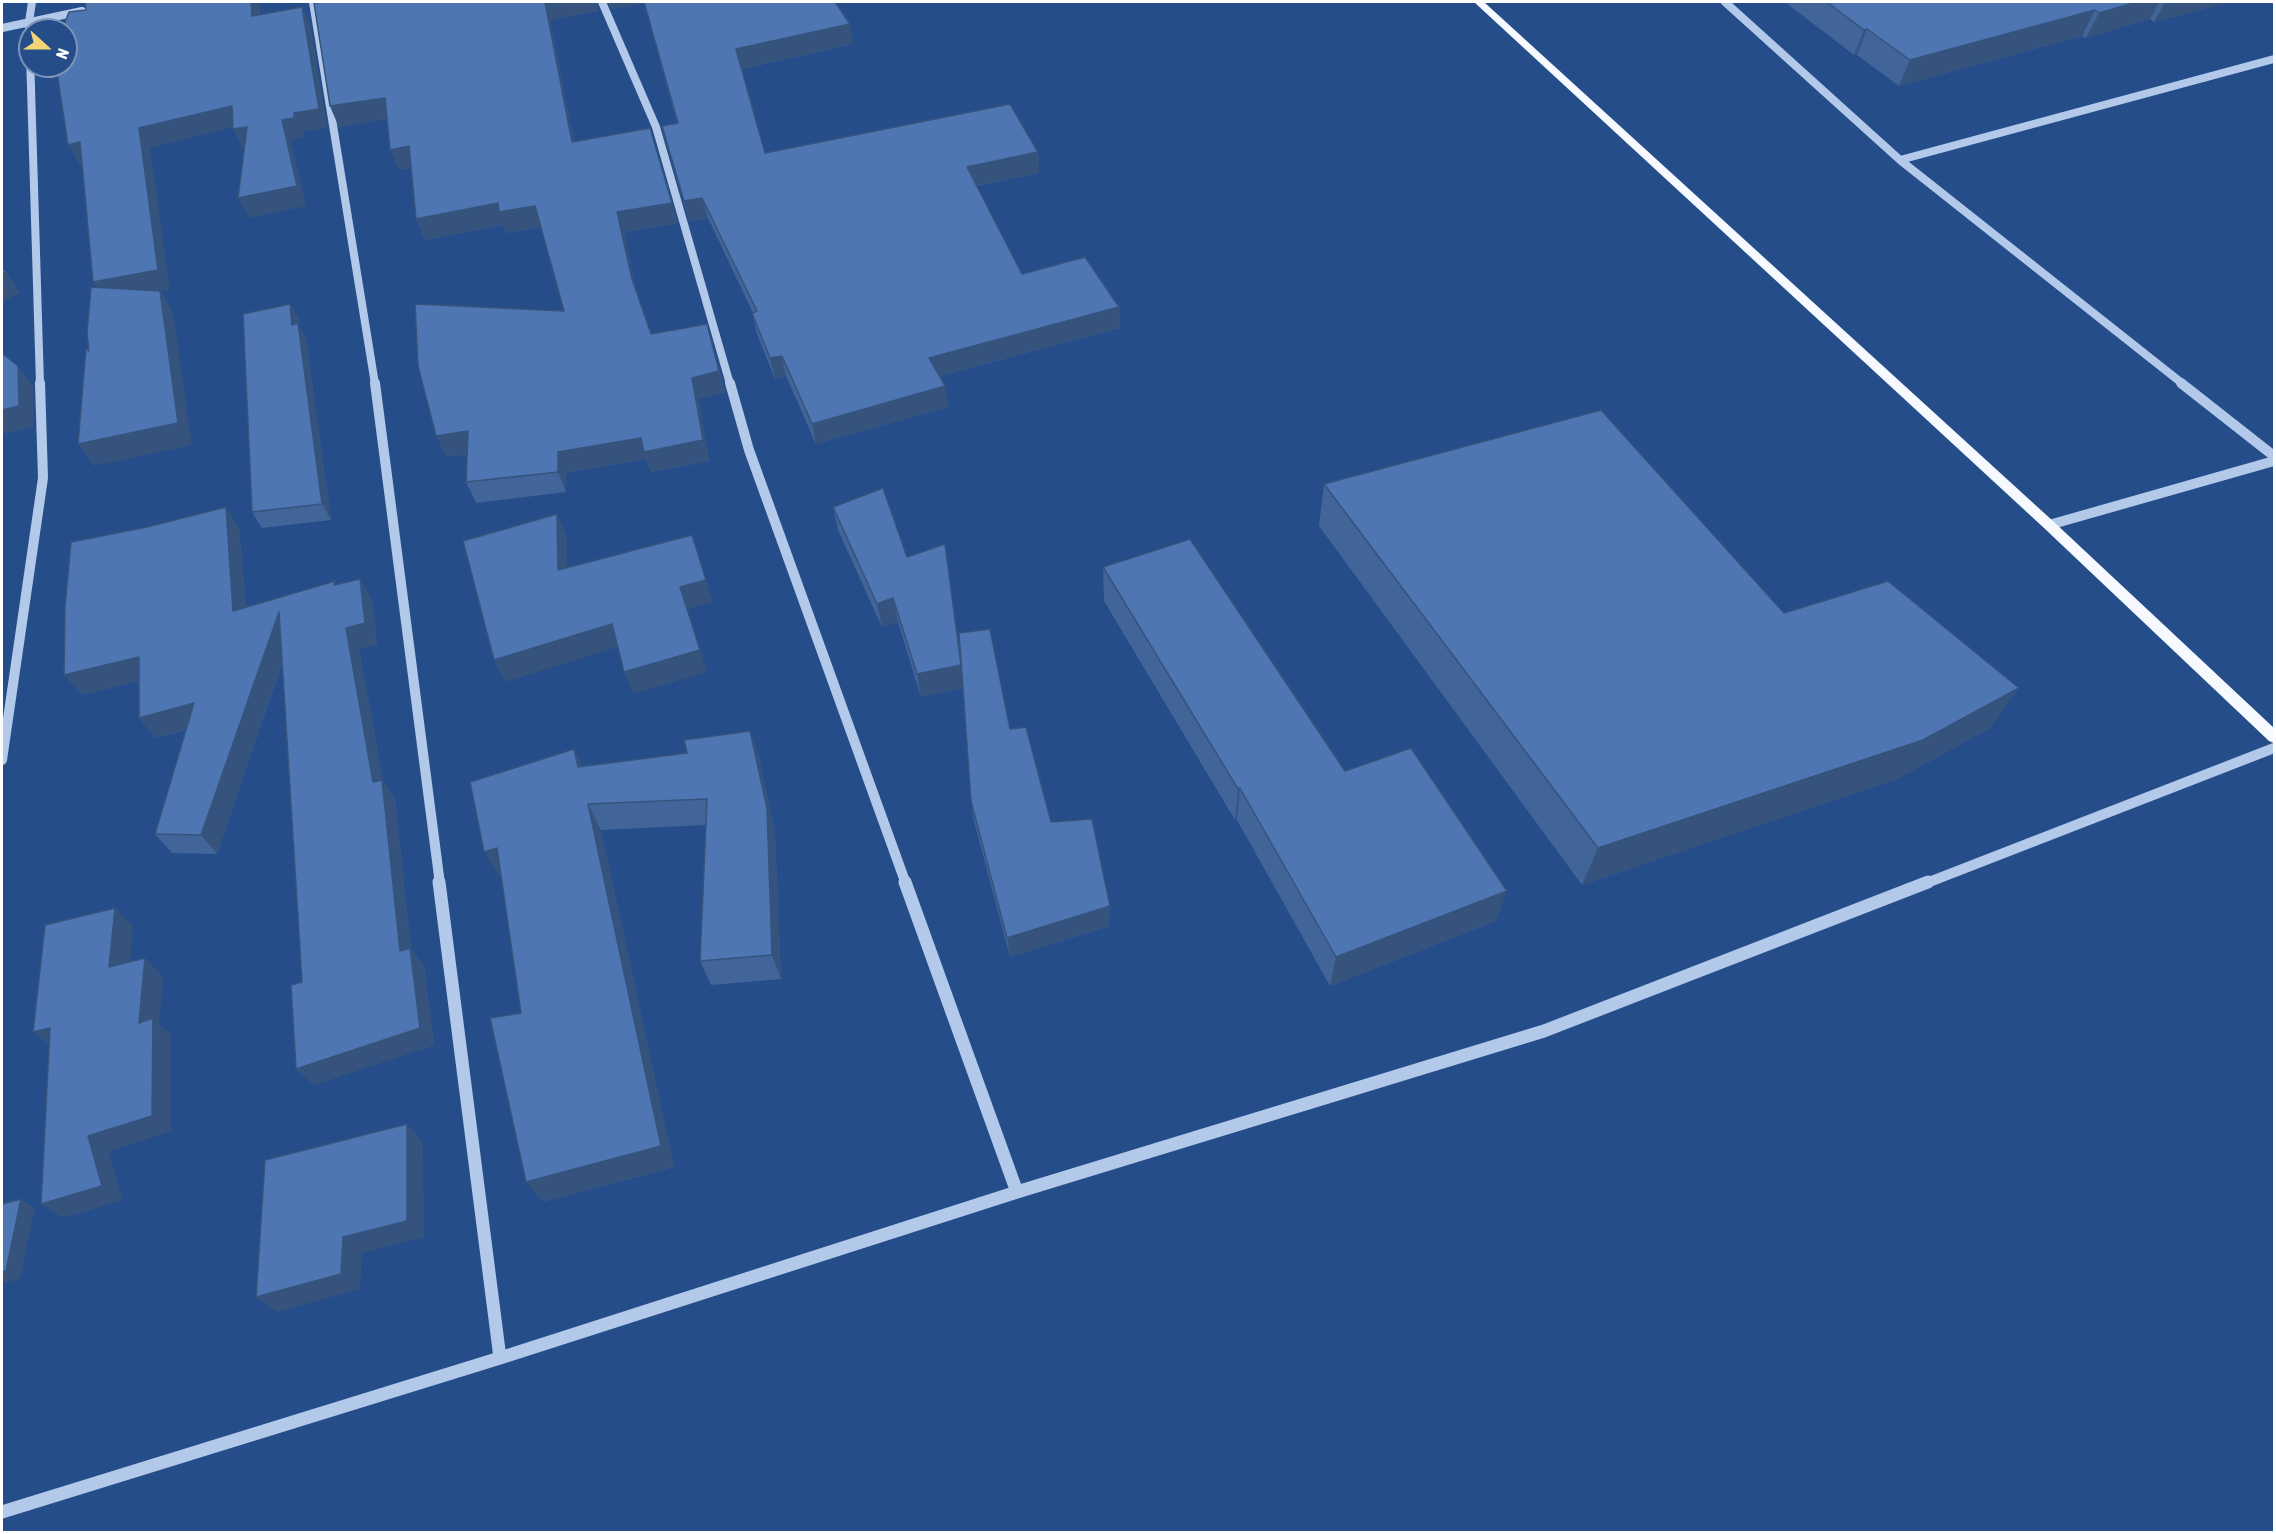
<!DOCTYPE html>
<style>
body{margin:0}
#map{position:relative;width:2276px;height:1534px;overflow:hidden;background:#254d8a;font-family:"Asap Condensed",sans-serif}
canvas{display:block}
.frame{position:absolute;inset:0;border:3px solid #fff;pointer-events:none}
.north{position:absolute;left:18px;top:18px;width:60px;height:60px;box-sizing:border-box;background:#254d8a;border:2px solid #7c94b9;border-radius:50%;rotate:111deg;font-size:16px;font-weight:700;line-height:24px;text-align:center;color:#fff}
.north::after{content:'';display:block;margin:auto;width:21px;height:27px;background:#f4d576;clip-path:polygon(50% 0,100% 100%,50% 72%,0 100%)}
</style>
<div id="map">
<canvas width="2276" height="1534"></canvas>
<div class="frame"></div>
<div class="north">N</div>
</div>
<script>
const ctx = document.querySelector('canvas').getContext('2d');
ctx.lineJoin = 'round';
const poly = rows => new Path2D(rows.map(r => 'M' + r).join(''));
function stroke(path, color, width, dash) { ctx.strokeStyle = color; ctx.lineWidth = width; ctx.lineCap = dash ? 'butt' : 'round'; ctx.setLineDash(dash || []); ctx.stroke(path); }
function fillPath(path, color) { ctx.fillStyle = color; ctx.fill(path, 'evenodd'); }
const minorFar2 = poly([
 [32,2,29,22,40,384],
 [313,2,375,384],
 [602,2,656,127,730,384],
 [1725,2,1900,160,2183,384],
 [2,28,82,11],
 [1900,160,2274,59]
]);
const minorFar1 = poly([
 [375,383,440,884],
 [730,383,749,450,906,884],
 [2181,383,2274,456],
 [2049,525,2274,461],
 [2,760,43,478,40,383],
 [1924,884,2274,748]
]);
const minor = poly([
 [439,882,500,1358],
 [905,882,1017,1192],
 [2,1512,500,1358,1017,1192,1544,1031,1928,882]
]);
const major = poly([
 [1474,2,1484,2,2054,522,2274,728,2274,743,2269,741,2044,528,1474,2]
]);
const wall = poly([
 [608,2,835,2,853,44,742,69,765,153,1038,152,1039,173,977,186,1022,274,1119,307,1120,328,940,376,948,407,816,444,786,376,775,379,757,334,752,313,753,313,708,218,689,221,662,126,677,123,644,3,612,9],
 [1785,2,2230,2,2154,22,2150,19,2086,38,2082,36,1899,86,1857,55,1854,55],
 [314,3,599,11,550,20,574,142,678,223,624,232,637,294,651,334,707,324,725,392,698,399,709,461,651,472,646,459,566,473,566,492,476,503,466,482,467,454,446,457,564,311,541,227,507,233,503,225,425,240,416,219,411,168,399,170,387,119,339,127,330,106],
 [290,304,299,320,299,326,306,340,331,520,262,528,252,512],
 [1324,484,1784,613,1990,728,1897,779,1582,885,1319,526],
 [833,507,907,557,961,669,1010,729,1051,822,1110,906,1110,926,1010,957,974,821,971,801,963,688,921,697,898,622,882,627,838,530],
 [239,528,246,607,337,584,372,599,377,644,359,649,383,781,395,799,411,950,424,966,434,1045,313,1085,302,982,282,663,217,854,172,853,155,834,187,730,156,738,139,718,139,681,82,695],
 [1103,567,1345,771,1496,921,1330,986,1237,820,1235,820,1104,601],
 [750,731,759,757,775,834,781,979,711,985,700,961,706,825,601,830,674,1167,543,1202,521,1013,501,877,500,877,574,749,582,766,687,753]
]);
const shadedWall = poly([
 [251,2,260,2,260,34,252,16],
 [545,2,597,2,599,11,550,20,578,163,572,142],
 [609,2,644,2,644,3,612,9],
 [2137,2,2159,2,2150,19,2086,38,2099,13],
 [2165,2,2230,2,2154,22],
 [302,7,311,26,327,128,303,132,303,137,291,140,306,206,249,218,238,198,282,120,294,113],
 [2095,10,2082,36,1899,86,1910,60],
 [850,24,853,44,741,69,736,49],
 [1867,29,1857,55,1854,55,1864,30],
 [385,98,393,118,339,127,330,106],
 [232,106,241,125,150,148,170,290,161,291,173,312,192,445,94,466,78,444,106,302,93,282,139,128],
 [247,127,257,146,243,149,233,129],
 [80,142,92,162,80,165,68,145],
 [409,146,418,167,399,170,390,150],
 [1038,152,1039,173,969,187,967,167],
 [702,198,708,218,689,221,684,201],
 [498,203,535,206,542,227,507,233,503,225,425,240,416,219],
 [672,203,678,223,624,232,638,299,632,279,617,212],
 [6,272,20,293,2,302,2,274],
 [290,304,299,320,299,326,306,340,331,520,322,504,292,325],
 [1119,307,1120,328,932,378,929,358],
 [782,356,786,376,775,379,770,358],
 [18,366,33,386,34,427,2,434,2,410],
 [719,371,725,392,698,399,709,461,651,472,646,459,566,473,566,492,558,472,558,452,692,378],
 [945,386,948,407,816,444,812,424],
 [468,431,478,452,446,457,436,436],
 [226,507,239,528,248,631,233,611],
 [557,514,567,536,567,592,558,570],
 [692,535,713,602,688,609,707,672,633,694,624,672,680,587],
 [945,544,964,688,921,697,917,674],
 [360,579,372,599,377,644,359,649,383,781,395,799,411,950,424,966,434,1045,313,1085,296,1069,400,951,373,782,346,628],
 [893,598,898,622,882,627,877,604],
 [279,612,292,632,217,854,201,835],
 [612,624,621,646,505,682,494,660],
 [139,657,155,677,82,695,64,675],
 [2019,688,1990,728,1897,779,1582,885,1598,848],
 [194,703,210,723,156,738,139,718],
 [750,731,759,757,775,834,781,979,772,955],
 [574,749,587,776,578,767],
 [1240,788,1237,820,1235,820,1238,789],
 [588,804,601,830,674,1167,543,1202,526,1182],
 [497,848,512,873,500,877,484,852],
 [1507,891,1496,921,1330,986,1336,957],
 [1110,906,1110,926,1010,957,1007,938],
 [115,908,133,926,128,985,109,967],
 [145,958,163,976,159,1024,171,1035,171,1131,109,1152,123,1200,63,1218,41,1204,88,1136,139,1023],
 [50,1028,54,1049,33,1032],
 [407,1124,423,1142,424,1237,362,1253,360,1289,277,1312,256,1297,343,1237],
 [21,1199,35,1208,20,1279,2,1283,2,1272]
]);
const building = poly([
 [85,2,251,2,252,16,302,7,319,109,294,113,294,118,282,120,297,186,238,198,247,127,233,129,232,106,139,128,158,270,93,282,80,142,68,145,56,66,66,66,66,30,62,30,69,12,86,10,85,2],
 [325,2,545,2,572,142,650,128,672,203,617,212,632,279,651,334,707,324,719,371,692,378,703,440,644,452,641,438,558,452,558,472,466,482,468,431,436,436,418,366,415,304,564,311,535,206,499,212,498,203,416,219,409,146,390,150,385,98,330,106,314,3,325,2],
 [644,2,835,2,850,24,736,49,765,153,1010,104,1038,152,967,167,1022,274,1085,257,1119,307,929,358,945,386,812,424,782,356,770,358,752,313,757,311,702,198,684,201,662,126,678,123,644,2],
 [1827,2,2137,2,2099,13,2095,10,1910,60,1867,29,1864,30,1827,2],
 [2,268,6,272,2,274,2,268],
 [91,287,160,291,178,423,78,444,86,348,89,351,87,333,91,287],
 [290,304,292,325,298,323,322,504,252,512,243,314,290,304],
 [2,353,18,366,19,406,2,410,2,353],
 [1601,410,1784,613,1888,581,2019,688,1923,740,1598,848,1324,484,1601,410],
 [883,488,907,557,945,544,961,665,917,674,893,598,877,604,833,507,883,488],
 [226,507,233,611,335,581,334,585,360,579,365,623,346,628,373,782,382,780,400,951,410,948,420,1028,296,1069,291,985,302,982,279,612,201,835,155,834,194,703,139,718,139,657,64,675,65,606,71,542,147,527,226,507],
 [557,514,558,570,692,535,706,580,680,587,700,650,624,672,612,624,494,660,463,541,557,514],
 [1190,539,1345,771,1411,748,1507,891,1336,957,1240,788,1238,789,1103,567,1190,539],
 [990,629,1010,729,1026,727,1051,822,1092,819,1110,906,1007,938,971,801,959,633,990,629],
 [750,731,767,808,772,955,700,961,707,799,588,804,661,1146,526,1182,490,1018,521,1013,497,848,484,852,470,782,574,749,578,767,687,753,684,740,750,731],
 [115,908,109,967,145,958,139,1023,153,1018,152,1116,88,1136,102,1186,41,1204,50,1028,33,1032,45,925,115,908],
 [407,1124,407,1221,343,1237,341,1274,256,1297,265,1160,407,1124],
 [21,1199,6,1271,2,1272,2,1204,21,1199]
]);
stroke(minorFar2, '#b2c9ea', 8);
stroke(minorFar1, '#b2c9ea', 10);
stroke(minor, '#b2c9ea', 13);
fillPath(major, '#f6f9fe');
fillPath(wall, '#426599');
fillPath(shadedWall, '#36537d');
fillPath(building, '#4d76b2');
stroke(building, '#36537d', 1.5);
</script>
